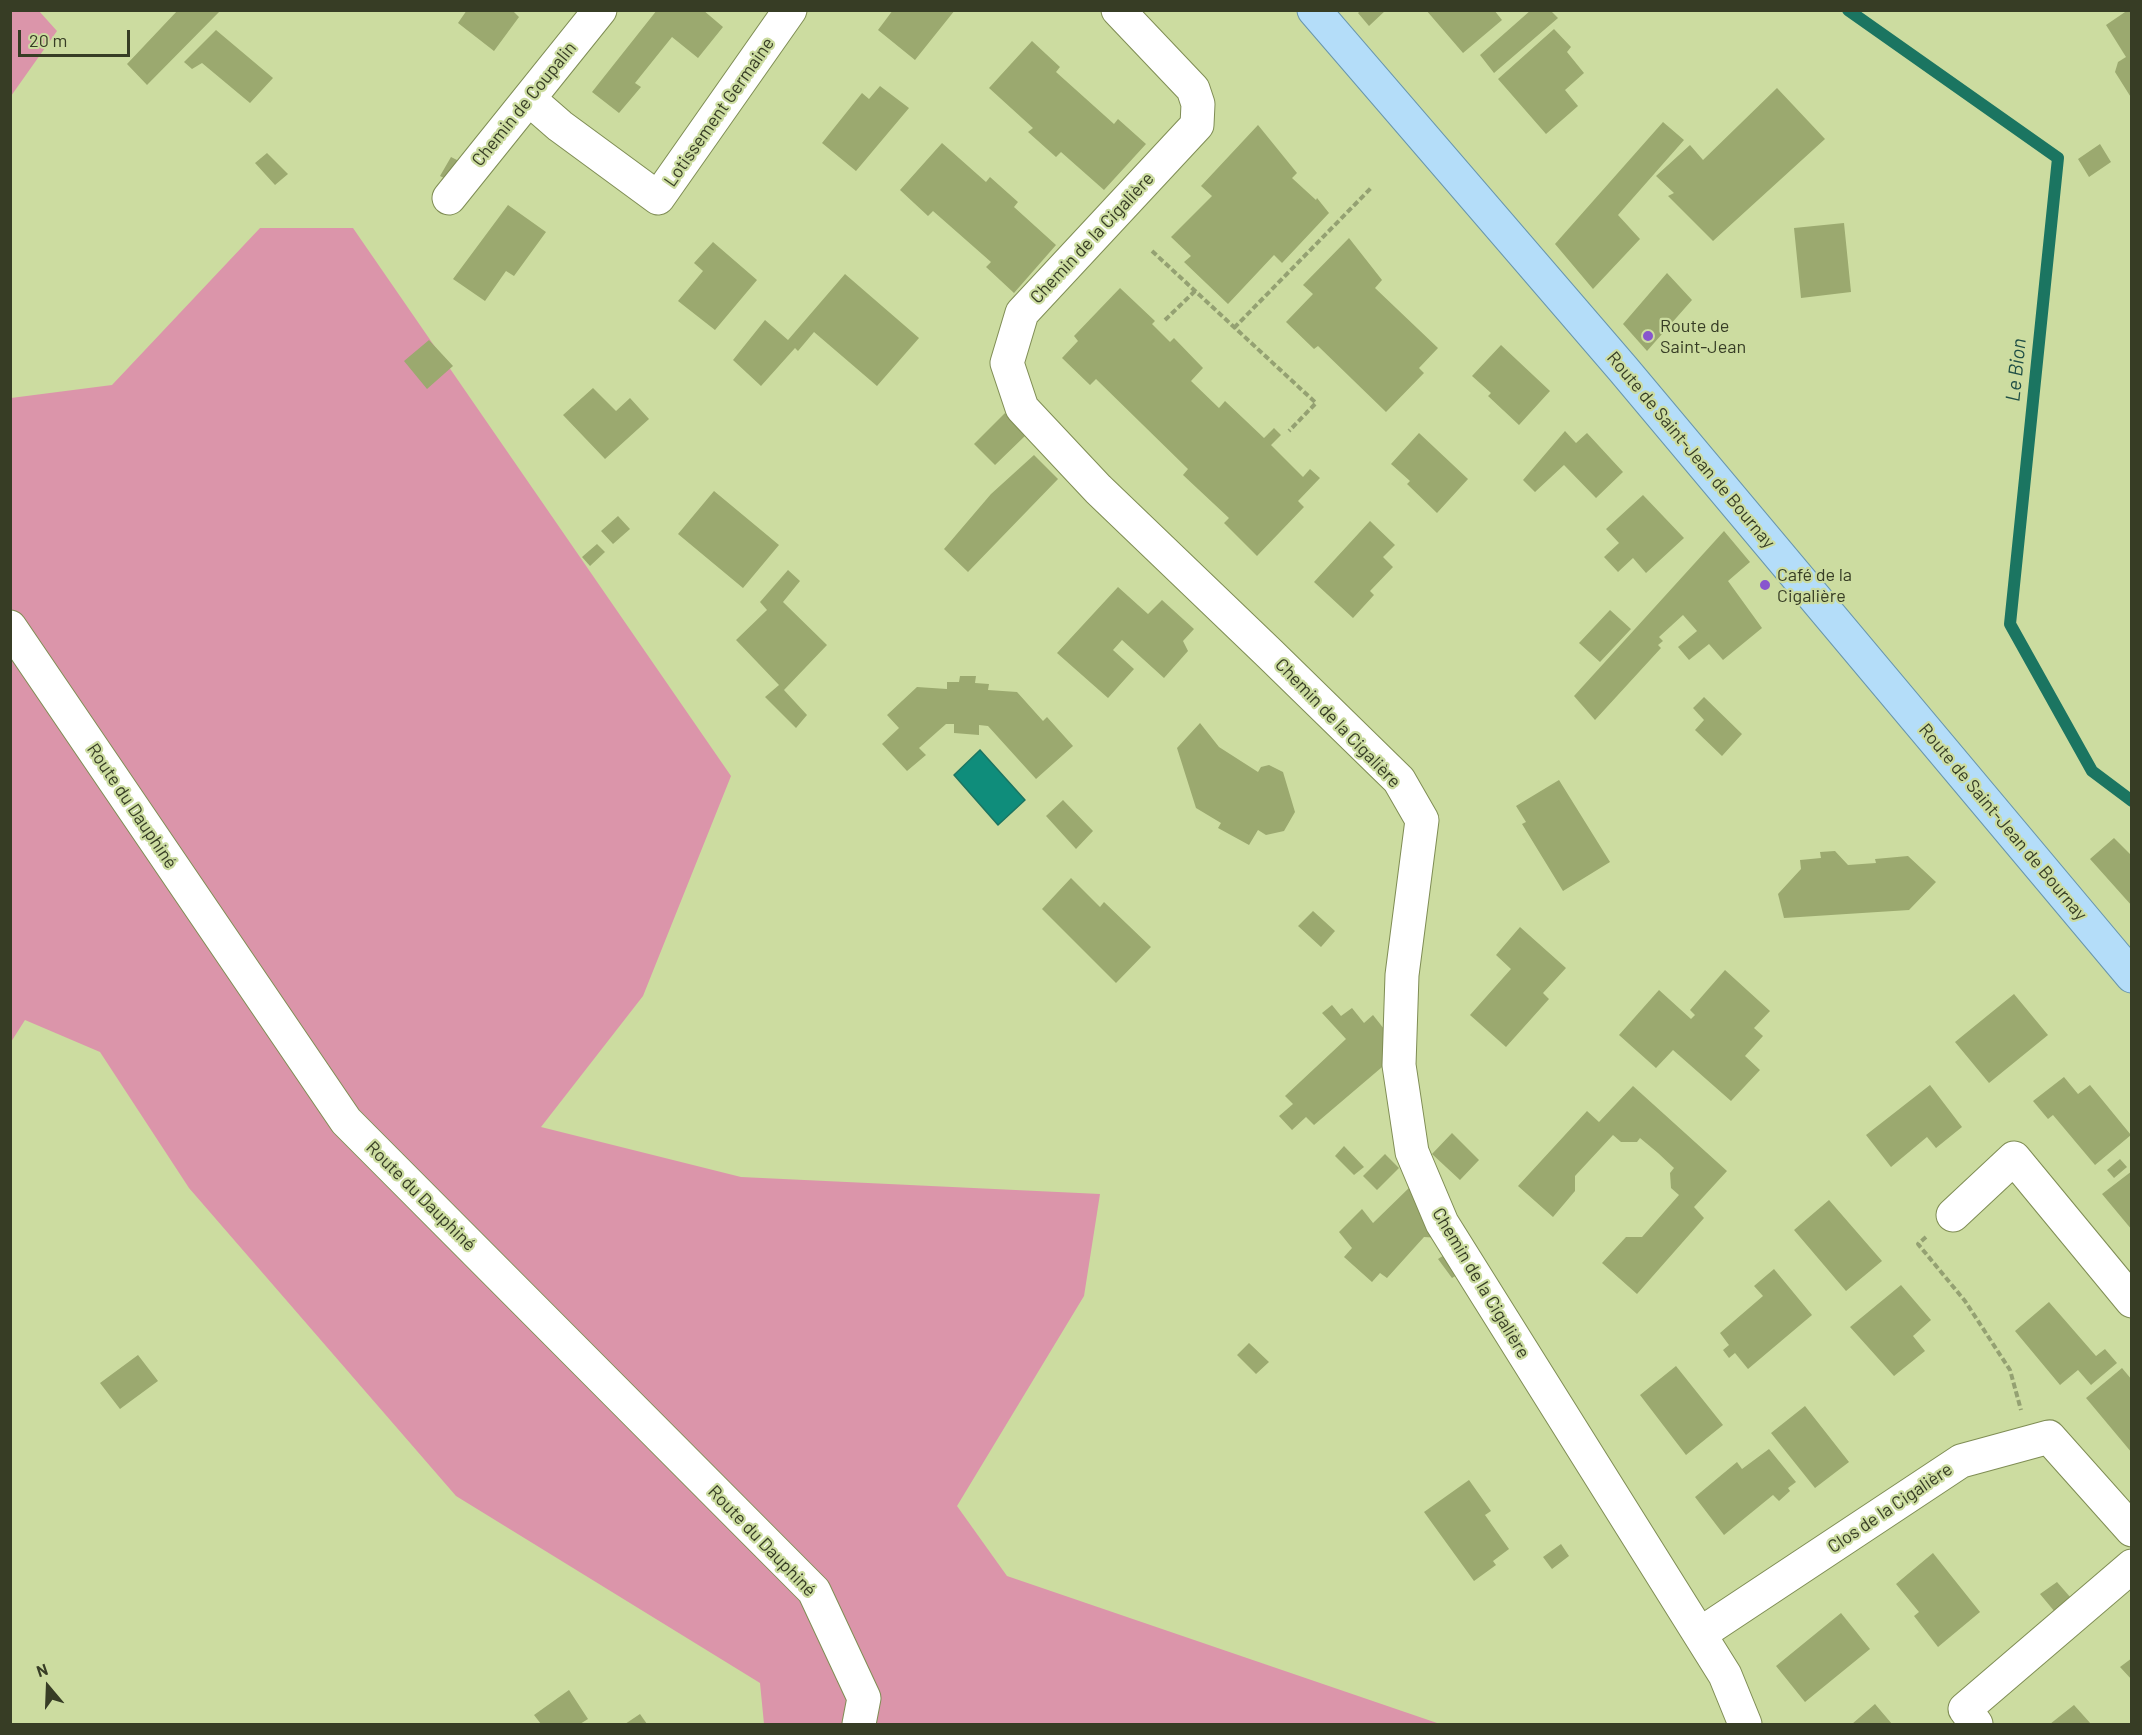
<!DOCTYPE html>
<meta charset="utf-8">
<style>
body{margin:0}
#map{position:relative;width:2142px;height:1735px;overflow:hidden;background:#ccdca0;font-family:Barlow,sans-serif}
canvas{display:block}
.frame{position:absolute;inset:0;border:12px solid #373d25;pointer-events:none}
.north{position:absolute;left:18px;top:1657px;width:60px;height:60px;-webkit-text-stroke:4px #ccdca0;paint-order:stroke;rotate:341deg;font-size:16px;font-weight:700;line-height:24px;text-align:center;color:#373d25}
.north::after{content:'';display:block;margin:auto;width:21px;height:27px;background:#373d25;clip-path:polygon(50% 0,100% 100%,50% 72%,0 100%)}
.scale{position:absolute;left:18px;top:30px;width:112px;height:27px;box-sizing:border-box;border:3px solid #373d25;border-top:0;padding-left:8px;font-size:18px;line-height:21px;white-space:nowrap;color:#373d25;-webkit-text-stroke:4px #ccdca0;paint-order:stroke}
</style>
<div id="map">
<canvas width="2142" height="1735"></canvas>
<div class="frame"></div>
<div class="north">N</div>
<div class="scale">20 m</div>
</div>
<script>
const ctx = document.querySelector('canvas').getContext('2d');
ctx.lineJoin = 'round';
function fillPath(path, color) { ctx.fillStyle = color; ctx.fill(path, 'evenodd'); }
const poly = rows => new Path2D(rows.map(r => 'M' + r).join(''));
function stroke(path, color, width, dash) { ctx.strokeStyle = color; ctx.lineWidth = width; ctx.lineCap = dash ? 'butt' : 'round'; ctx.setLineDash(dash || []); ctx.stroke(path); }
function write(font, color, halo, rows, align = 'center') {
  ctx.font = font + ' Barlow,sans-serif'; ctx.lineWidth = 4.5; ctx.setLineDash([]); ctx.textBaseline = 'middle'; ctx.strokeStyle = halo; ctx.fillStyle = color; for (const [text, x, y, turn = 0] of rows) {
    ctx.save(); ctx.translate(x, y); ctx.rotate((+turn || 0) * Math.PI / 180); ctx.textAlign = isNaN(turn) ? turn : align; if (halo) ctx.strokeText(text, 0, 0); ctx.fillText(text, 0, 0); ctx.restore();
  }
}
const green = poly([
 [11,10,39,11,57,31,11,96],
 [260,228,353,228,731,776,643,996,541,1127,741,1177,1100,1194,1084,1296,957,1506,1007,1576,1440,1724,764,1724,760,1683,456,1496,189,1188,100,1052,25,1020,11,1042,11,398,112,385]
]);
const water = poly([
 [980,750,1025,800,998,825,954,775,980,750]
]);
const stream = poly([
 [1848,10,2058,158,2010,624,2092,771,2132,801]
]);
const building = poly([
 [178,10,221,10,147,85,127,64],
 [467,10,512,10,519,17,494,51,458,23],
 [657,10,703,10,723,27,698,58,672,37,635,83,641,87,619,113,592,92],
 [893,10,955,10,915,60,878,30],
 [1361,10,1386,10,1369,26,1358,13],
 [1426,10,1494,10,1502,20,1463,53],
 [1531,10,1550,10,1558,18,1494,73,1480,55],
 [2128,10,2132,10,2132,99,2115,72,2118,62,2126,57,2106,25],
 [1554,29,1571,47,1567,52,1584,73,1565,90,1578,106,1546,134,1498,79],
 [216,30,273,78,250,103,202,63,192,69,184,62],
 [1032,41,1060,67,1056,72,1114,124,1118,119,1146,144,1104,190,1061,152,1056,157,1028,132,1033,128,989,88],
 [880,86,909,108,856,171,822,143,862,93,869,99],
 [1777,88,1825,139,1713,241,1668,196,1674,193,1656,176,1690,145,1703,160],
 [1663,122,1684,140,1618,215,1640,239,1593,289,1555,244],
 [1258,125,1297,173,1292,178,1316,200,1317,198,1329,213,1282,263,1274,255,1228,304,1184,262,1191,256,1171,237,1212,196,1201,186],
 [942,143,986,182,990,177,1018,202,1014,207,1056,245,1014,293,986,267,991,262,933,211,928,216,900,190],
 [2100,144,2111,162,2089,177,2078,159],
 [267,153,288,174,275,185,255,163],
 [451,157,465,164,454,183,440,176],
 [508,205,546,232,514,276,506,271,485,301,453,279],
 [1844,223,1851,292,1801,298,1794,228],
 [1349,238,1382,280,1375,288,1438,348,1419,368,1424,373,1386,412,1318,346,1314,349,1286,322,1313,294,1303,285],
 [713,242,757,280,715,330,678,301,703,271,694,263],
 [1667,273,1692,300,1647,351,1623,324],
 [845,274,919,338,877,386,814,332,798,351,795,348,761,386,733,360,765,320,788,340],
 [1120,288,1155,321,1152,324,1170,342,1174,338,1203,368,1191,381,1219,408,1225,401,1264,438,1274,428,1281,435,1271,445,1303,477,1310,469,1320,478,1298,501,1304,507,1257,556,1224,523,1229,518,1183,475,1188,469,1096,379,1090,385,1062,358,1078,341,1074,336],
 [429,340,453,366,427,389,404,361],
 [1501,345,1550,391,1519,425,1488,396,1491,393,1472,376],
 [593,388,616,411,630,398,649,419,605,459,563,415],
 [1005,413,1026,435,995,465,974,444],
 [1565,431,1576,443,1587,433,1623,472,1596,498,1564,465,1535,492,1523,480],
 [1419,433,1468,479,1437,513,1407,484,1410,481,1391,464],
 [1034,455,1058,479,968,572,944,549,991,494],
 [714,491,779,545,743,588,678,534],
 [1643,495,1684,538,1646,573,1633,558,1618,572,1604,557,1619,543,1606,529],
 [618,516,630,529,613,544,601,531],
 [1370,521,1395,545,1383,557,1393,567,1370,591,1374,595,1353,618,1314,582],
 [1724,531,1750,562,1728,581,1762,628,1723,660,1709,644,1689,660,1678,647,1697,631,1683,615,1659,637,1663,641,1658,645,1661,648,1595,720,1574,696],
 [597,544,605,552,590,566,582,557],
 [788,570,800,581,783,602,827,645,784,690,807,715,796,728,765,697,779,685,736,640,767,610,760,602],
 [1118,587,1148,614,1162,600,1194,629,1183,641,1188,651,1164,678,1122,640,1113,650,1134,669,1108,698,1057,653],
 [1610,610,1631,629,1600,662,1579,643],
 [960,676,976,676,975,683,989,684,988,690,1017,692,1043,721,1047,717,1073,746,1036,779,988,726,979,725,979,735,954,733,954,724,946,724,919,748,926,755,907,771,882,744,899,728,887,715,917,687,947,689,947,682,959,682],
 [1704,697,1742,734,1722,756,1695,730,1704,720,1693,708],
 [1200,723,1219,747,1258,772,1261,767,1269,765,1283,772,1295,812,1284,831,1266,835,1258,830,1249,845,1218,828,1221,823,1196,808,1177,748],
 [1559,780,1610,862,1563,891,1522,824,1526,822,1516,806],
 [1063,800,1093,831,1076,849,1046,816],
 [2114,838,2132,856,2132,906,2090,859],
 [1835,851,1848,865,1876,863,1875,859,1908,856,1936,882,1909,910,1784,918,1778,894,1801,869,1800,860,1821,858,1820,852],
 [1071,878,1100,907,1104,902,1151,947,1116,983,1042,909],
 [1313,911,1335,931,1321,947,1298,926],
 [1520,927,1566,968,1543,993,1549,999,1506,1047,1470,1015,1511,969,1496,955],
 [1725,970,1770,1011,1754,1028,1763,1036,1745,1056,1760,1070,1731,1101,1673,1050,1656,1068,1619,1035,1659,990,1691,1019,1695,1015,1690,1010],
 [2014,994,2048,1035,1989,1083,1955,1042],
 [1332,1005,1341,1016,1352,1008,1364,1023,1373,1015,1388,1034,1388,1062,1314,1125,1306,1117,1292,1130,1279,1116,1293,1104,1285,1096,1346,1039,1322,1013],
 [2064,1077,2078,1094,2090,1085,2131,1135,2095,1165,2053,1115,2048,1119,2033,1101],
 [1930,1085,1962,1127,1936,1148,1927,1137,1891,1167,1866,1135],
 [1633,1086,1727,1171,1694,1207,1704,1218,1637,1294,1602,1263,1626,1237,1642,1237,1679,1195,1671,1188,1670,1173,1674,1168,1658,1153,1640,1138,1637,1142,1621,1142,1613,1135,1575,1176,1575,1191,1553,1217,1518,1186,1587,1111,1599,1122],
 [1452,1133,1479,1160,1460,1180,1432,1154],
 [1344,1146,1364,1167,1354,1175,1335,1156],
 [1385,1154,1399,1168,1377,1190,1363,1176],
 [2120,1159,2127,1167,2114,1178,2107,1170],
 [2132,1171,2132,1230,2102,1194],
 [1412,1185,1441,1238,1424,1237,1387,1278,1380,1273,1372,1282,1344,1257,1352,1248,1339,1232,1362,1209,1373,1223],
 [1829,1200,1882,1261,1846,1291,1794,1230],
 [1449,1252,1462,1272,1452,1278,1438,1259],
 [1774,1269,1812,1315,1748,1369,1735,1353,1729,1358,1723,1350,1729,1345,1720,1333,1763,1296,1754,1286],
 [1901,1285,1931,1320,1913,1336,1925,1351,1894,1376,1850,1327],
 [2049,1302,2096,1356,2105,1349,2117,1363,2091,1385,2078,1370,2060,1385,2015,1331],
 [1249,1343,1269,1362,1256,1374,1237,1355],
 [138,1355,158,1381,120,1409,100,1383],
 [1676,1366,1723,1425,1686,1455,1640,1395],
 [2122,1368,2132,1380,2132,1453,2086,1398],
 [1805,1406,1849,1462,1815,1488,1771,1433],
 [1769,1449,1796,1482,1788,1488,1790,1491,1779,1501,1773,1495,1724,1535,1695,1497,1737,1462,1742,1469],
 [1469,1480,1491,1511,1485,1515,1509,1549,1493,1561,1496,1565,1474,1581,1424,1512],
 [1561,1544,1569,1556,1552,1569,1543,1557],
 [1933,1553,1980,1612,1938,1647,1914,1616,1919,1612,1896,1584],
 [2057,1582,2071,1598,2055,1612,2040,1594],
 [1841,1613,1870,1649,1805,1702,1776,1666],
 [2132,1658,2132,1680,2120,1667],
 [569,1690,588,1719,580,1724,541,1724,534,1715],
 [1875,1704,1892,1724,1852,1724],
 [2074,1705,2091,1724,2050,1724],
 [640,1714,647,1724,625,1724]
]);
const path = poly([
 [1152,251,1316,403,1289,431],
 [1165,320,1195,291],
 [1234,328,1371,188],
 [1926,1237,1918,1244,1965,1301,2010,1370,2021,1410]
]);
const minor = poly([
 [1118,10,1193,89,1198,104,1197,125,1022,313,1007,363,1022,408,1098,489,1270,654,1399,780,1422,820,1402,975,1399,1065,1412,1152,1442,1223,1725,1675,1745,1724],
 [529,99,560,126,658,198,790,10],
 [449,198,600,10],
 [10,627,346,1121,814,1591,864,1698,859,1724],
 [1953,1215,2014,1158,2132,1301],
 [1700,1634,1961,1461,2049,1437,2132,1530],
 [1976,1724,1965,1709,2132,1566]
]);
const major = poly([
 [1314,10,1623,369,2132,976]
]);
const markers = [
 [1648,336,6,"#8856ce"],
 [1765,585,6,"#8856ce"]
];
const streetNames = [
 ["Chemin de Coupalin",524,104,-51],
 ["Lotissement Germaine",719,112,-55],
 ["Chemin de la Cigalière",1092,238,-47],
 ["Route de Saint-Jean de Bournay",1691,450,50],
 ["Chemin de la Cigalière",1338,723,46],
 ["Route du Dauphiné",132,806,56],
 ["Route de Saint-Jean de Bournay",2003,822,50],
 ["Route du Dauphiné",421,1196,45],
 ["Chemin de la Cigalière",1481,1283,59],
 ["Clos de la Cigalière",1890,1508,-34],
 ["Route du Dauphiné",762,1541,46]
];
const poiNames = [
 ["Route de",1660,326],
 ["Saint-Jean",1660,347],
 ["Café de la",1777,575],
 ["Cigalière",1777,596]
];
const waterNames = [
 ["Le Bion",2016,370,-84]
];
fillPath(green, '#db95aa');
fillPath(water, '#0f8d7b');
stroke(water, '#1b7561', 1.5);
stroke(stream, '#1b7561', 12);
fillPath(building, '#9ba96f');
stroke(minor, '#7f8d54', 35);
stroke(major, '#6896ac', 35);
stroke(path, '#94a172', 4, [6, 3]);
stroke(minor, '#fff', 33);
stroke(major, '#b4ddf9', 33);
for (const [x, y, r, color] of markers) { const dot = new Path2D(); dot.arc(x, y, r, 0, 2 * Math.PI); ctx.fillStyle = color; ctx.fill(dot); stroke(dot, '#ccdca0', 2); }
write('18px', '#373d25', '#ccdca0', streetNames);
write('18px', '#373d25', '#ccdca0', poiNames, 'left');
write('italic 20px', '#204f46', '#ccdca0', waterNames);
</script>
